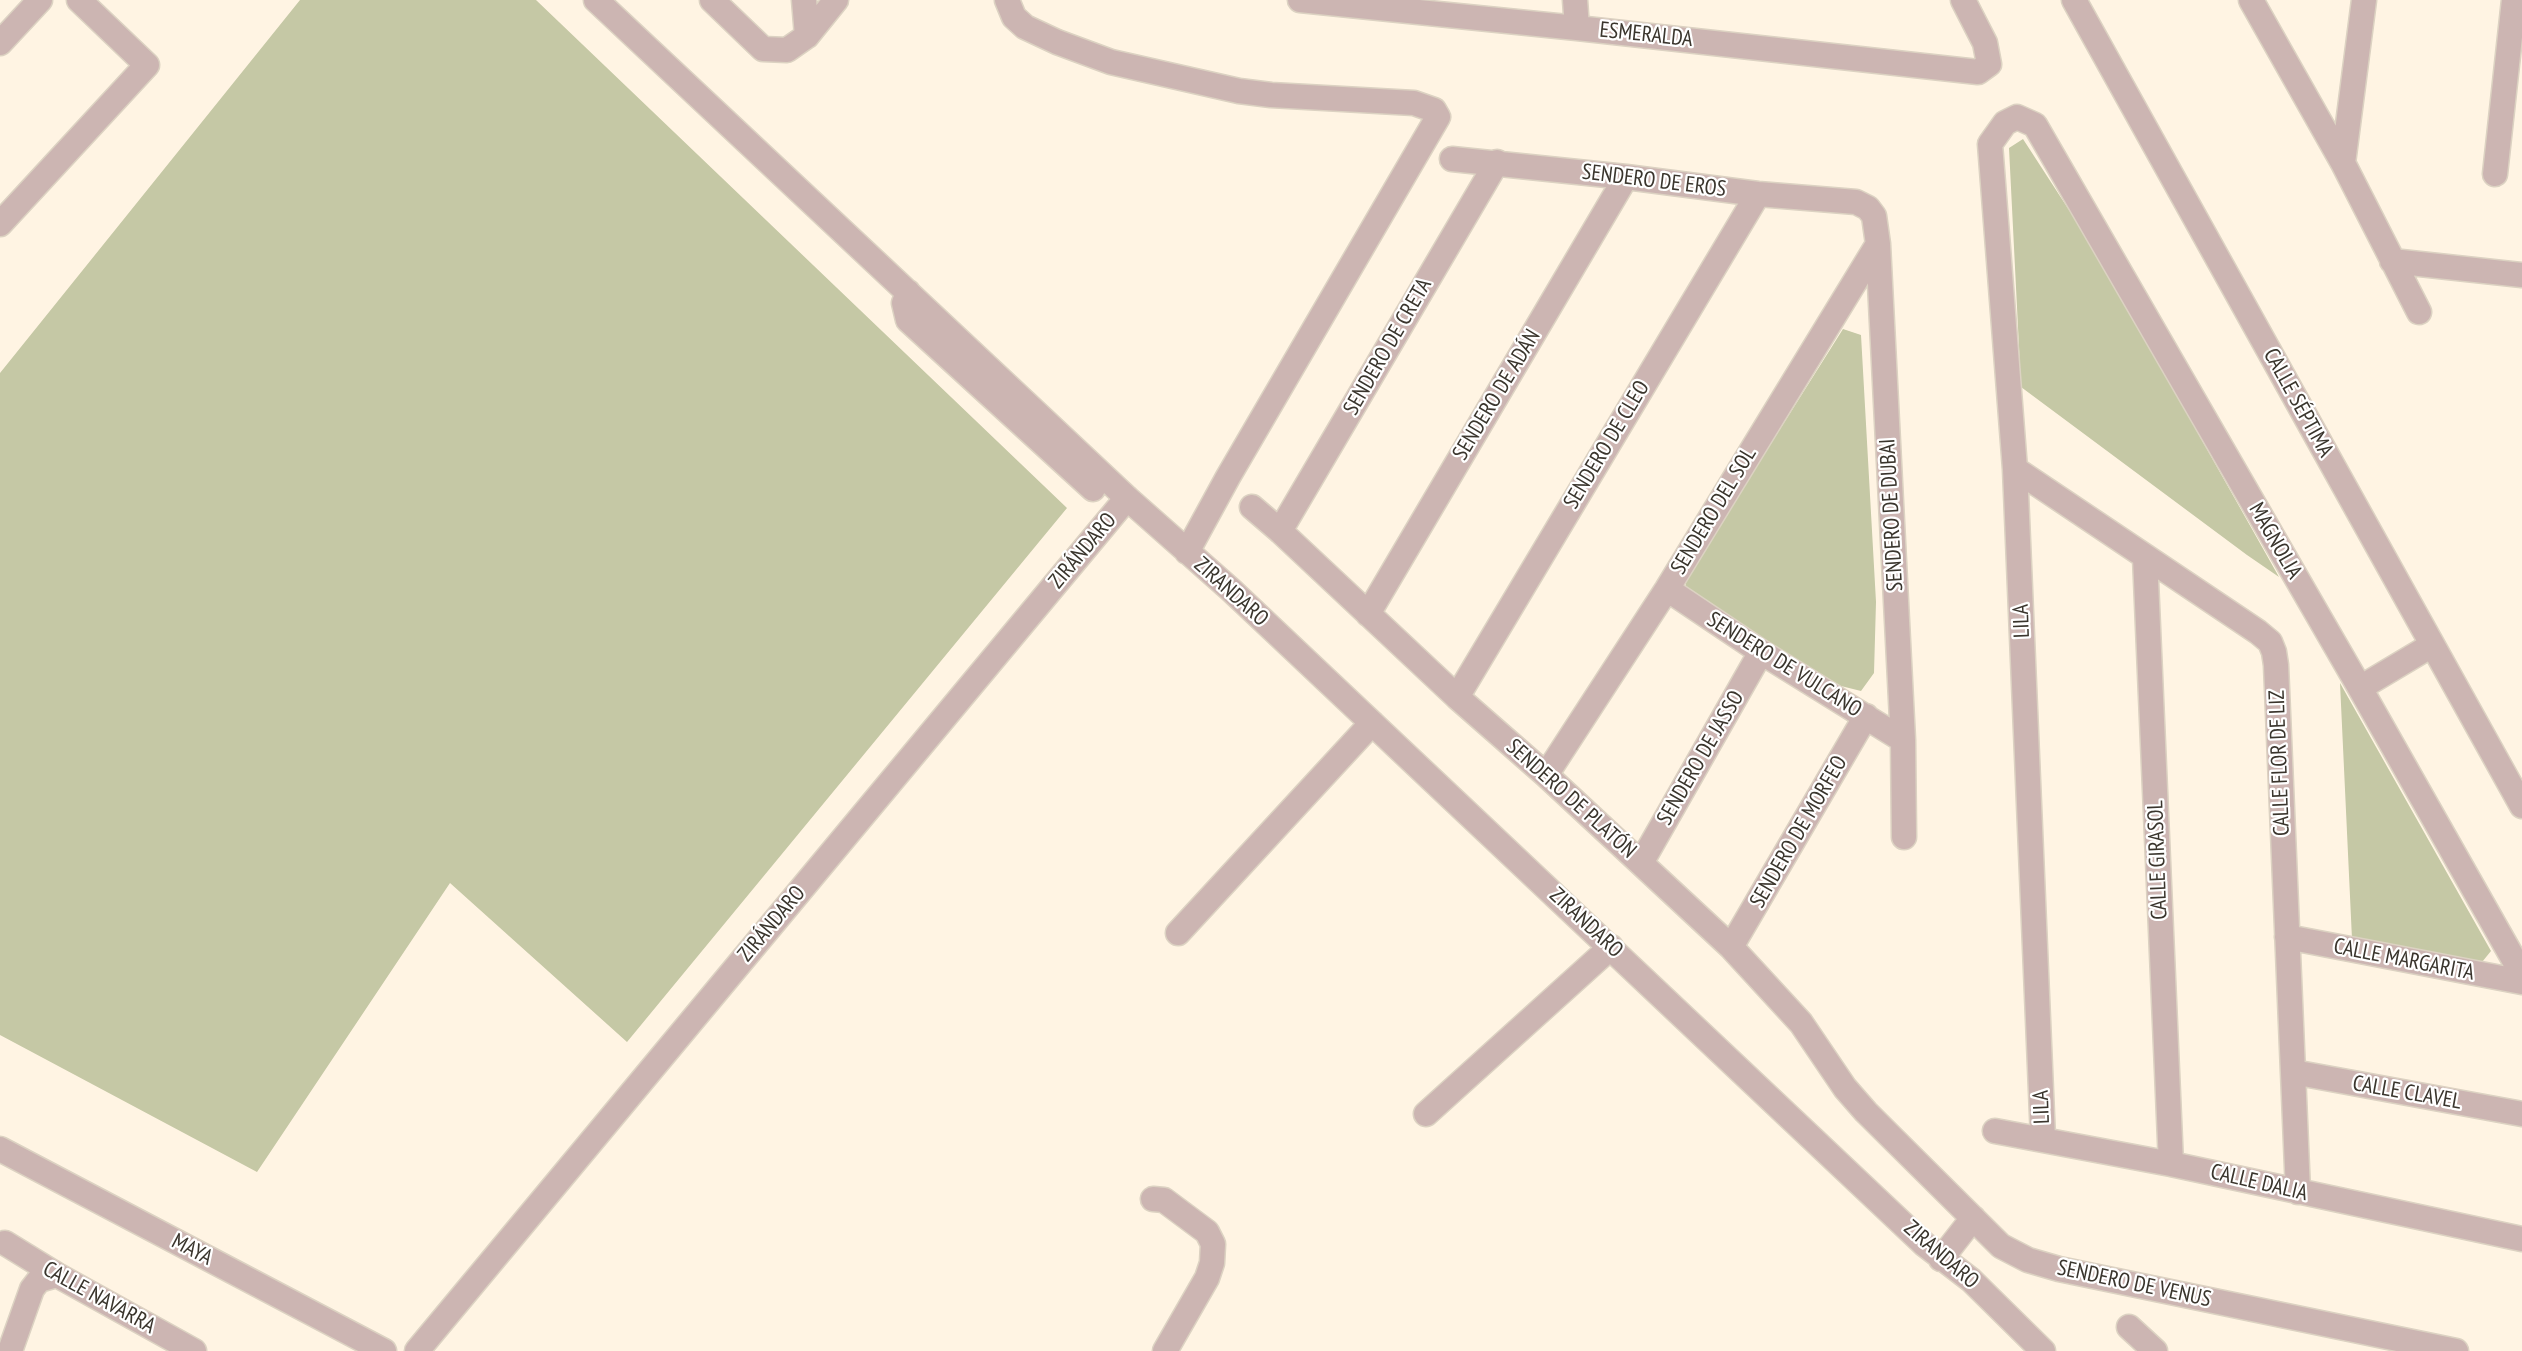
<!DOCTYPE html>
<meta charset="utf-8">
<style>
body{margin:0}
canvas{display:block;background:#fff4e3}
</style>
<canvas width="2522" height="1351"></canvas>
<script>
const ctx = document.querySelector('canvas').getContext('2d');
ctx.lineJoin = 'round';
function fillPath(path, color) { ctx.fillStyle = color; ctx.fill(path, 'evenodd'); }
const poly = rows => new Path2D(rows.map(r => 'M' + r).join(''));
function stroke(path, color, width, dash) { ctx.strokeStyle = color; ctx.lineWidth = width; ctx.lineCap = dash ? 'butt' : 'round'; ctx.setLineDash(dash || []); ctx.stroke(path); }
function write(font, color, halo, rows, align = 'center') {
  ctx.font = font + ' "PT Sans Narrow",sans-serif'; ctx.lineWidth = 4.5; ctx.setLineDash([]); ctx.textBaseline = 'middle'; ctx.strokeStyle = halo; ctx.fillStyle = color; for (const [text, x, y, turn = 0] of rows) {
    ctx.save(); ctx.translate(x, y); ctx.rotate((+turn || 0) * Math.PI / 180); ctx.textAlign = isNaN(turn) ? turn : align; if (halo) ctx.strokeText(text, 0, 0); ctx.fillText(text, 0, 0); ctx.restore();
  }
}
const green = poly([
 [300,0,536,0,1067,508,627,1042,450,883,257,1172,0,1035,0,373],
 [2023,139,2093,247,2279,577,2247,555,2021,387,2009,148],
 [1843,329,1861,335,1876,602,1874,673,1861,691,1841,686,1687,593,1685,580],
 [2340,683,2491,951,2478,967,2352,939]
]);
const minor = poly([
 [596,0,1127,498,1231,590,1924,1244,1971,1280,2043,1351],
 [712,0,763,49,787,50,807,36,836,0],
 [804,0,807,36],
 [1007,0,1014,17,1025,27,1057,42,1111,62,1239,91,1271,95,1414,103,1434,110,1438,117,1228,477,1187,552],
 [1300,0,1577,28,1978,72,1989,64,1985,43,1963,0],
 [1575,0,1577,28],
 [2074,0,2522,806],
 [2251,0,2343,163,2419,312],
 [0,43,40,0],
 [1452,159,1626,177,1758,194,1856,202,1868,208,1874,216,1878,244,1903,740,1904,837],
 [2343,163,2364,0],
 [2495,174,2514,0],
 [0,224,147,65,79,0],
 [2392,261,2522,275],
 [908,292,904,303,908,320,1093,489],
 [2015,469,2258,632,2270,642,2274,652,2276,665,2298,1192],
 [1252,507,1280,531,1457,697,1546,775,1731,947,1801,1023,1845,1088,1866,1112,2001,1246,2028,1260,2059,1269,2456,1351],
 [1280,531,1497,162],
 [2145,557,2171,1164],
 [1667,589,1761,652,1903,740],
 [1368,614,1626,177],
 [2360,688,2432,645],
 [1457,697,1758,194],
 [1546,775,1667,589,1878,244],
 [1641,863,1761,652],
 [1178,933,1372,723],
 [2287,937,2522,982],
 [1731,947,1866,716],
 [2293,1072,2522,1114],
 [1426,1114,1611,947],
 [1995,1131,2171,1164,2522,1239],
 [2043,1139,2015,469,1990,144,2005,123,2017,117,2035,125,2360,688,2522,974],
 [0,1149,384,1351],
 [1153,1199,1164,1200,1207,1232,1213,1244,1212,1263,1207,1278,1165,1351],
 [5,1243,57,1275,194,1351],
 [1941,1259,1973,1218],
 [2129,1327,2155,1351],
 [10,1351,32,1289,39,1280,57,1275],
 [417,1351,1127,498]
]);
const streetNames = [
 ["ESMERALDA",1646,35,6],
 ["SENDERO DE EROS",1654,181,7],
 ["SENDERO DE CRETA",1388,347,-60],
 ["SENDERO DE ADÁN",1497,395,-59],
 ["CALLE SÉPTIMA",2298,403,61],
 ["SENDERO DE CLEO",1607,445,-59],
 ["SENDERO DEL SOL",1714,511,-59],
 ["SENDERO DE DUBAI",1892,515,-93],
 ["MAGNOLIA",2275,541,60],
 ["ZIRÁNDARO",1083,551,-50],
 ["ZIRANDARO",1231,592,42],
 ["LILA",2022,621,-92],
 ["SENDERO DE VULCANO",1784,665,32],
 ["SENDERO DE JASSO",1701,758,-60],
 ["CALLE FLOR DE LIZ",2280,763,-92],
 ["SENDERO DE PLATÓN",1571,799,42],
 ["SENDERO DE MORFEO",1799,832,-60],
 ["CALLE GIRASOL",2158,860,-92],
 ["ZIRANDARO",1586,923,43],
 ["ZIRÁNDARO",772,924,-50],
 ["CALLE MARGARITA",2404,960,11],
 ["CALLE CLAVEL",2407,1093,10],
 ["LILA",2042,1107,-92],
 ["CALLE DALIA",2259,1183,13],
 ["MAYA",192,1250,28],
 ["ZIRANDARO",1941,1255,41],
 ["SENDERO DE VENUS",2134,1284,12],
 ["CALLE NAVARRA",99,1298,29]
];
fillPath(green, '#c5c8a5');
stroke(minor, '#dcd2c2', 27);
stroke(minor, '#ccb5b2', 24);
write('22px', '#3a352d', '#fff', streetNames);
</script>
